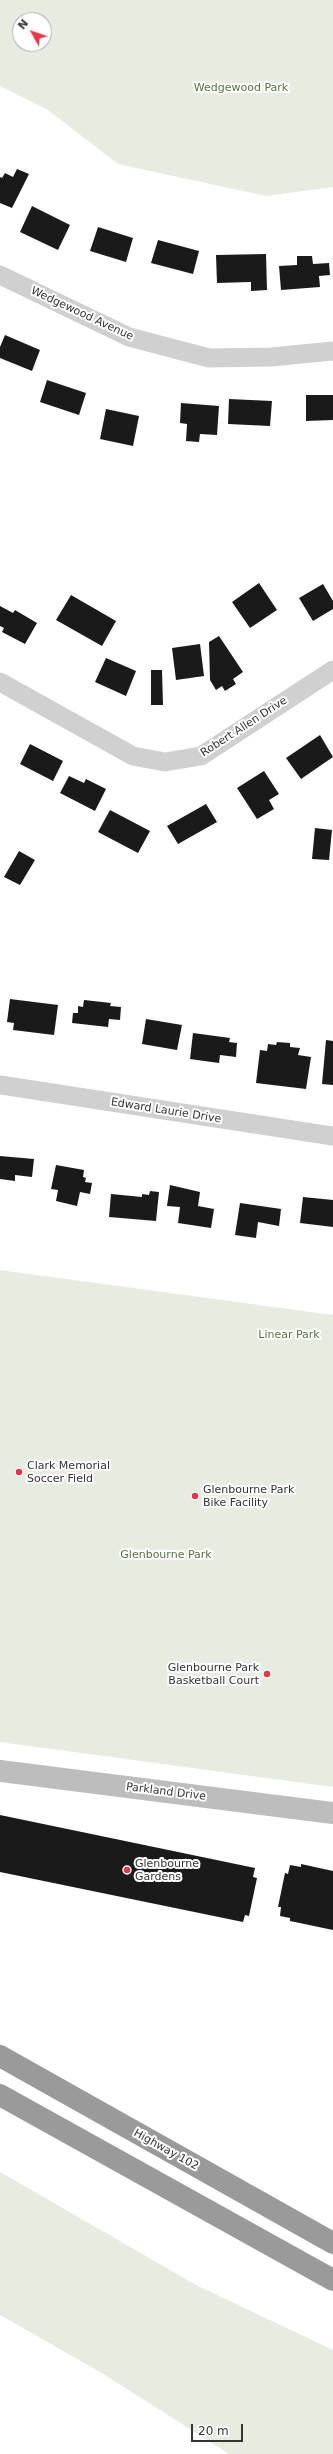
<!DOCTYPE html>
<style>
body{margin:0}
#map{position:relative;width:333px;height:2454px;overflow:hidden;background:#fff;font-family:"DejaVu Sans",sans-serif}
canvas{display:block}
.north{position:absolute;left:12px;top:12px;width:40px;height:40px;box-sizing:border-box;background:#fff;border:1px solid #adadad;border-radius:50%;rotate:310deg;font-size:11px;font-weight:700;line-height:16px;text-align:center;color:#333}
.north::after{content:'';display:block;margin:auto;width:14px;height:18px;background:#e93647;clip-path:polygon(50% 0,100% 100%,50% 72%,0 100%)}
.scale{position:absolute;left:191px;top:2424px;width:52px;height:18px;box-sizing:border-box;border:2px solid #333;border-top:0;padding-left:5px;font-size:12px;line-height:14px;white-space:nowrap;color:#333;-webkit-text-stroke:3px #fff;paint-order:stroke}
</style>
<div id="map">
<canvas width="333" height="2454"></canvas>
<div class="north">N</div>
<div class="scale">20 m</div>
</div>
<script>
const ctx = document.querySelector('canvas').getContext('2d');
ctx.lineJoin = 'round';
function fillPath(path, color) { ctx.fillStyle = color; ctx.fill(path, 'evenodd'); }
const poly = rows => new Path2D(rows.map(r => 'M' + r).join(''));
function stroke(path, color, width, dash) { ctx.strokeStyle = color; ctx.lineWidth = width; ctx.lineCap = dash ? 'butt' : 'round'; ctx.setLineDash(dash || []); ctx.stroke(path); }
function write(font, color, halo, rows, align = 'center') {
  ctx.font = font + ' "DejaVu Sans",sans-serif'; ctx.lineWidth = 4; ctx.setLineDash([]); ctx.textBaseline = 'middle'; ctx.strokeStyle = halo; ctx.fillStyle = color; for (const [text, x, y, turn = 0] of rows) {
    ctx.save(); ctx.translate(x, y); ctx.rotate((+turn || 0) * Math.PI / 180); ctx.textAlign = isNaN(turn) ? turn : align; if (halo) ctx.strokeText(text, 0, 0); ctx.fillText(text, 0, 0); ctx.restore();
  }
}
const green = poly([
 [0,0,333,0,333,187,266,196,118,164,48,110,0,86],
 [20,20,44,20,44,44,20,44],
 [0,1270,333,1315,333,1787,0,1742],
 [0,2172,198,2286,333,2350,333,2454,229,2454,105,2375,0,2315]
]);
const building = poly([
 [17,169,29,174,12,208,0,203,0,177,2,178,5,173,13,177],
 [32,206,70,225,58,250,20,232],
 [98,227,133,238,126,262,90,251],
 [158,240,199,251,193,274,151,263],
 [266,254,267,290,251,291,251,282,217,283,216,255],
 [297,256,312,256,313,264,329,263,330,275,319,276,320,287,281,290,279,266,297,265],
 [5,335,40,350,32,371,0,358,0,347],
 [47,380,86,393,79,415,40,402],
 [306,395,333,395,333,420,306,421],
 [229,399,272,401,270,426,228,424],
 [181,403,219,406,217,435,200,434,199,442,186,441,187,424,180,423],
 [106,409,139,416,133,446,100,439],
 [259,583,277,610,250,628,232,602],
 [323,584,333,601,333,609,313,621,299,598],
 [71,595,116,621,102,646,56,620],
 [0,606,13,613,15,610,37,623,25,644,2,632,4,628,0,626],
 [219,636,243,672,233,679,236,684,225,691,222,686,216,690,210,680,209,642],
 [200,644,204,676,176,680,172,648],
 [106,658,136,671,126,696,95,682],
 [151,670,162,670,163,705,151,705],
 [320,735,333,757,301,779,286,758],
 [30,744,63,761,53,781,20,764],
 [264,771,279,794,269,800,274,809,257,819,237,788],
 [69,776,84,783,86,779,106,789,95,811,60,793],
 [206,804,217,822,178,844,167,826],
 [110,810,150,831,138,853,98,832],
 [315,828,332,830,329,860,312,859],
 [19,851,35,860,20,885,4,877],
 [10,999,58,1005,54,1035,13,1030,14,1023,7,1022],
 [84,1000,111,1003,110,1006,121,1007,120,1020,109,1019,108,1027,72,1023,73,1013,78,1013,78,1006,83,1007],
 [146,1019,182,1025,177,1050,142,1044],
 [193,1033,230,1038,229,1042,237,1043,236,1057,220,1055,219,1063,190,1059],
 [326,1040,333,1041,333,1085,322,1084],
 [277,1042,290,1043,290,1047,300,1048,298,1055,311,1057,306,1089,256,1083,260,1050,267,1051,268,1044,276,1045],
 [0,1156,34,1159,32,1177,15,1175,15,1181,0,1179],
 [56,1165,84,1170,83,1177,86,1178,85,1182,92,1183,90,1194,80,1192,77,1206,56,1201,58,1190,51,1189],
 [170,1185,200,1192,198,1206,214,1209,211,1228,178,1223,180,1207,167,1206],
 [150,1191,159,1192,156,1221,109,1217,111,1194,142,1197,142,1194,149,1195],
 [303,1197,333,1200,333,1227,300,1223],
 [240,1203,281,1209,279,1226,258,1222,256,1238,235,1235],
 [0,1815,255,1868,253,1877,257,1878,249,1916,245,1915,243,1922,0,1872],
 [301,1864,333,1871,333,1930,290,1921,290,1918,280,1916,281,1907,278,1907,285,1873,288,1874,290,1865,301,1867]
]);
const street = poly([
 [0,275,129,337,209,358,271,357,333,351],
 [0,682,133,756,165,762,201,756,333,670],
 [0,1085,333,1136]
]);
const secondary = poly([
 [0,1771,333,1813]
]);
const highway = poly([
 [0,2056,333,2243],
 [0,2095,333,2280]
]);
const markers = [
 [19,1472,4,"#e93647"],
 [195,1496,4,"#e93647"],
 [267,1674,4,"#e93647"],
 [127,1870,4,"#e93647"]
];
const parkNames = [
 ["Wedgewood Park",241,88],
 ["Linear Park",289,1335],
 ["Glenbourne Park",166,1555]
];
const streetNames = [
 ["Wedgewood Avenue",82,314,25],
 ["Robert Allen Drive",244,727,-33],
 ["Edward Laurie Drive",166,1111,9],
 ["Parkland Drive",166,1792,7],
 ["Highway 102",166,2150,29]
];
const poiNames = [
 ["Clark Memorial",27,1466],
 ["Soccer Field",27,1479],
 ["Glenbourne Park",203,1490],
 ["Bike Facility",203,1503],
 ["Glenbourne Park",259,1668,"right"],
 ["Basketball Court",259,1681,"right"],
 ["Glenbourne",135,1864],
 ["Gardens",135,1877]
];
fillPath(green, '#e6ecdf');
fillPath(building, '#1a1a1a');
stroke(street, '#d0d0d0', 19);
stroke(secondary, '#bdbdbd', 22);
stroke(highway, '#9a9a9a', 22);
for (const [x, y, r, color] of markers) { const dot = new Path2D(); dot.arc(x, y, r, 0, 2 * Math.PI); ctx.fillStyle = color; ctx.fill(dot); stroke(dot, '#fff', 1.5); }
write('11px', '#57713e', '#fff', parkNames);
write('11px', '#333', '#fff', streetNames);
write('11px', '#333', '#fff', poiNames, 'left');
</script>
